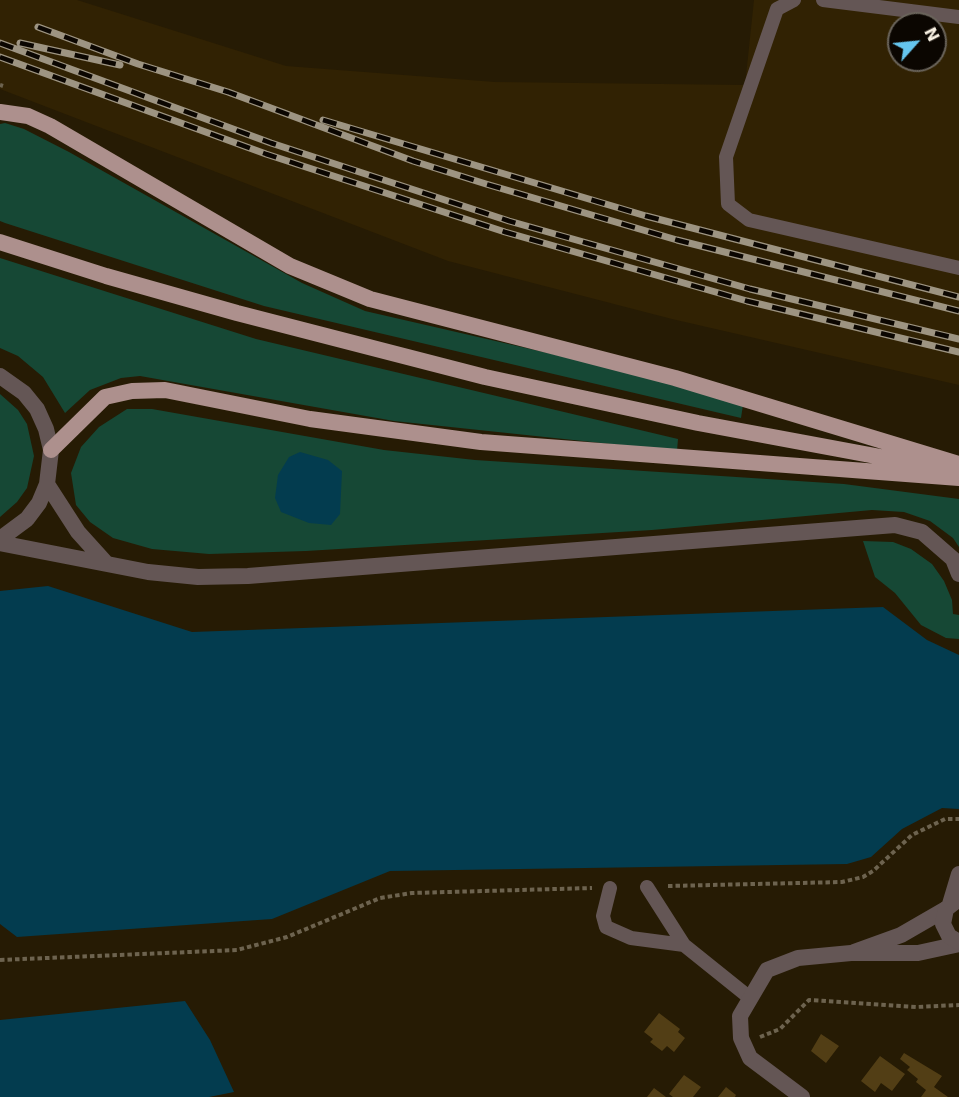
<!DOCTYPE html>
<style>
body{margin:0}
#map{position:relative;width:959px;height:1097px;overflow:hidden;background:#261b04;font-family:"DejaVu Sans",sans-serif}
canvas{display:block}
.north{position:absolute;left:887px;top:12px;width:60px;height:60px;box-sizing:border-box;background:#0b0601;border:2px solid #6a645b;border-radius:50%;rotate:63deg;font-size:16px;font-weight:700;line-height:24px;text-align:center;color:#f8f0e2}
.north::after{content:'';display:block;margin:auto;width:21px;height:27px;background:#65c5ee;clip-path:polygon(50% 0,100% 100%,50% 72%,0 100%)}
</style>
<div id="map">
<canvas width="959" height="1097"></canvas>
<div class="north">N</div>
</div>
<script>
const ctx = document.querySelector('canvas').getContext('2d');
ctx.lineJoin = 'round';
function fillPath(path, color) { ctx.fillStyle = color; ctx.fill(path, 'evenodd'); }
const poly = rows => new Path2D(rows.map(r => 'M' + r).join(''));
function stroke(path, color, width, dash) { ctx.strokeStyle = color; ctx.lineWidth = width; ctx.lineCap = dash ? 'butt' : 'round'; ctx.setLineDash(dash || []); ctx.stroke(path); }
const built = poly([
 [0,0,77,0,286,66,495,82,745,85,754,0,959,0,959,385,672,319,448,261,0,89],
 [899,24,935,24,935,60,899,60]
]);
const green = poly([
 [5,123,24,129,69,152,302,283,365,311,626,371,743,405,741,418,264,306,5,223,0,221,0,124],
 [0,258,256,339,678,439,677,451,394,421,140,376,121,378,90,390,65,413,43,377,18,356,0,348],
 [0,394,18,410,27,424,34,456,27,488,17,502,0,517],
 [127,409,152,409,384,450,475,460,844,484,959,499,959,547,953,538,930,521,904,512,872,510,652,530,306,551,209,554,152,549,113,538,90,522,76,505,71,473,81,447,99,427],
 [863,541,893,542,911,549,932,564,944,581,952,600,953,614,959,615,959,639,946,638,921,625,895,593,875,577]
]);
const water = poly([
 [300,452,328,460,342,471,340,514,331,525,309,523,281,512,275,498,278,475,289,457],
 [48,586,192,632,883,607,927,640,959,655,959,809,942,808,902,829,871,857,847,864,390,871,272,919,17,937,0,924,0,591],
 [185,1001,210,1040,234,1092,209,1097,0,1097,0,1020]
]);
const building = poly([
 [659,1013,680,1029,678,1032,685,1038,674,1052,667,1046,662,1051,650,1042,653,1039,644,1032],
 [821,1034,839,1046,826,1063,811,1051],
 [904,1053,942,1076,934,1087,948,1097,921,1097,926,1090,916,1082,918,1079,907,1070,910,1067,900,1059],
 [880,1056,905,1074,892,1091,881,1083,875,1092,861,1081],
 [684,1075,701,1087,693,1097,673,1097,669,1094],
 [726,1087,736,1095,735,1097,718,1097],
 [654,1088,666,1097,647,1097]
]);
const path = poly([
 [0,85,3,86],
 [668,886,842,882,863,877,873,871,912,835,945,819,959,819],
 [0,960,237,950,287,937,380,898,412,893,592,888],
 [760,1037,780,1029,809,1000,916,1007,959,1005]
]);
const service = poly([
 [794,0,777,9,726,157,728,204,749,220,959,268],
 [823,0,959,17],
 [647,887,684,945,750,998],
 [610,888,603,916,606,927,631,938,684,945]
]);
const minor = poly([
 [854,952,901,935,946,909],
 [802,1097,750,1058,741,1038,740,1016,767,970,798,958,851,953,918,953,959,944]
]);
const tertiary = poly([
 [0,376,24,393,37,409,46,429,51,450,47,484,39,503,27,519,0,539],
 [47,484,78,532,106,563],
 [0,543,148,572,198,577,248,576,895,525,922,532,953,559,959,574],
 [959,899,946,909,943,924,949,936,959,942],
 [950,904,959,874]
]);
const primary = poly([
 [0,112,28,116,50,126,290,266,370,299,675,378,959,464],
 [0,242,106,276,237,313,485,377,698,423,940,468],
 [51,450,105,397,132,391,165,390,310,419,481,442,959,478]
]);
const rail = poly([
 [38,27,138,64,228,92,413,161,486,184,677,240,959,311],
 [0,43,271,143,509,221,750,289,959,339],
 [20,43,120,65],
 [0,57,266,154,505,232,747,301,959,352],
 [323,120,646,216,959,297]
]);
fillPath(built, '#312203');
fillPath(green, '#164835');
fillPath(water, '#033c4f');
fillPath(building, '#523e15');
stroke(path, '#6d634f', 4, [4.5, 3]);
stroke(service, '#645655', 14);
stroke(minor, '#645655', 16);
stroke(tertiary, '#645655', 16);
stroke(primary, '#ad908d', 16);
stroke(rail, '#9d9482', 7);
stroke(rail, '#0b0601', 4.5, [14]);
</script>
